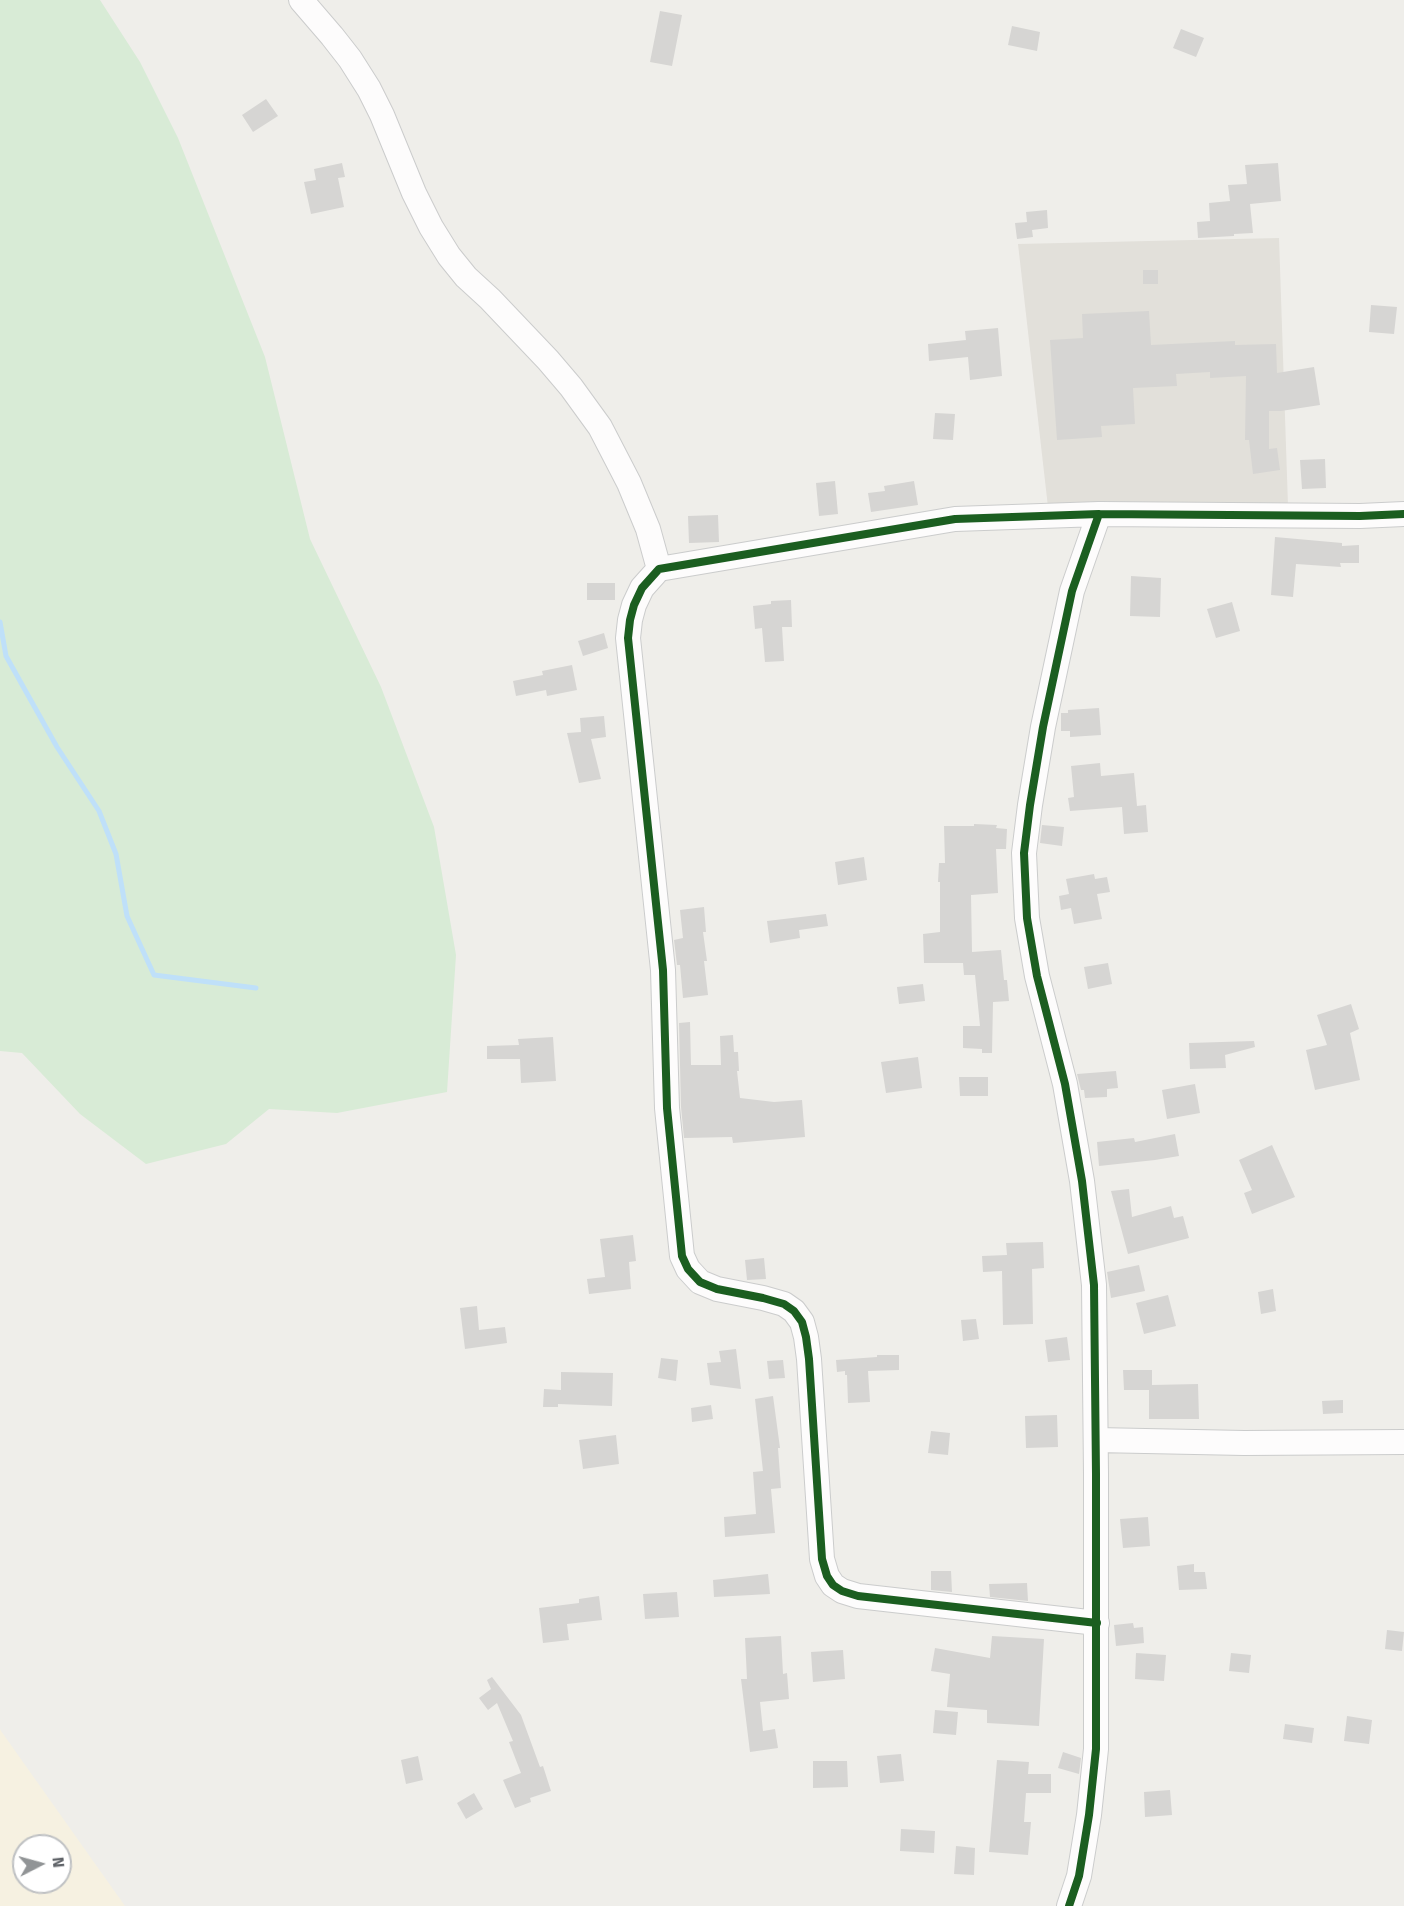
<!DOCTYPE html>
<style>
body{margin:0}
#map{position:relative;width:1404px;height:1906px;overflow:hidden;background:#efeeea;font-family:"Fira Sans",sans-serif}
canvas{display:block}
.north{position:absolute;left:12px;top:1834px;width:60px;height:60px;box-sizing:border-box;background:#fff;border:2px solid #bfc1c3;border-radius:50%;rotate:84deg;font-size:16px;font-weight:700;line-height:24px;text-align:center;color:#5f6368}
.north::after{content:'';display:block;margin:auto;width:21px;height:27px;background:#919496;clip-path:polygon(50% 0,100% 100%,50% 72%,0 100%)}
</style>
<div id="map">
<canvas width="1404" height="1906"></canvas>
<div class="north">N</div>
</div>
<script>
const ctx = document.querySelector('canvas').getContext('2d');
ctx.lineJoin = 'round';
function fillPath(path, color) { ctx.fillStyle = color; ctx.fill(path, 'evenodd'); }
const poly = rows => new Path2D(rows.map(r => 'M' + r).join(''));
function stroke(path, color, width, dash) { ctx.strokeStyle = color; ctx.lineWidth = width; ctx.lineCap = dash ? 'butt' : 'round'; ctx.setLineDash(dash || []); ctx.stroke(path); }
const education = poly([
 [1279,238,1288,506,1048,507,1018,244]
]);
const green = poly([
 [0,0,100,0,140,62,178,138,265,357,310,539,381,687,434,827,456,955,447,1092,337,1113,269,1109,226,1144,146,1164,80,1114,22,1053,0,1051]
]);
const sand = poly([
 [0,1729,1,1731,125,1906,0,1906],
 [24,1846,60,1846,60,1882,24,1882]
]);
const stream = poly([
 [0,622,6,656,57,747,99,811,116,854,127,916,154,975,256,988]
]);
const building = poly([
 [660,11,682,15,672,66,650,62],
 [1012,26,1040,32,1037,51,1008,45],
 [1181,29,1204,38,1196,57,1173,48],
 [266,99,278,116,253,132,242,115],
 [342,163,345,177,338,178,344,207,311,214,304,182,316,180,314,169],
 [1278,163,1281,201,1250,204,1253,233,1234,234,1234,236,1198,238,1197,222,1210,221,1209,203,1230,201,1228,185,1247,184,1245,165],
 [1047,210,1048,228,1032,230,1033,237,1017,239,1015,223,1027,222,1026,212],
 [1143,270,1158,270,1158,284,1143,284],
 [1371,305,1397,307,1394,334,1369,332],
 [1149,311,1151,345,1235,341,1235,345,1276,344,1277,373,1314,367,1320,405,1281,411,1269,411,1269,449,1277,448,1280,470,1253,474,1249,440,1245,440,1246,376,1210,378,1210,372,1176,374,1177,386,1133,388,1135,424,1101,426,1102,437,1057,440,1050,340,1083,338,1082,314],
 [998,328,1002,376,970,380,968,357,929,361,928,344,966,340,965,331],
 [935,413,955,414,953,440,933,439],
 [1325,459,1326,488,1302,489,1300,460],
 [835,481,838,514,819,516,816,483],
 [914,481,918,505,871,512,868,493,885,491,884,486],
 [718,515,719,542,689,543,688,516],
 [1275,537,1342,543,1342,546,1359,545,1359,563,1340,563,1341,567,1296,564,1293,597,1271,595],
 [1131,576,1161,578,1160,617,1130,616],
 [587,583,615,583,615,600,587,600],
 [791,600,792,627,782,627,784,661,765,662,762,628,755,629,753,606,771,604,771,601],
 [1232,602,1240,631,1216,638,1207,609],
 [604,633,608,648,583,656,578,641],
 [572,665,577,690,547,696,546,690,516,696,513,681,543,675,542,671],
 [1099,708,1101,735,1070,737,1070,731,1061,731,1061,713,1068,713,1068,710],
 [604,716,606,737,591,739,601,779,579,783,567,733,581,732,580,718],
 [1100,763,1101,776,1134,773,1137,806,1146,805,1148,832,1124,834,1122,807,1070,811,1068,798,1074,797,1071,766],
 [974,824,997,825,996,828,1007,829,1006,849,996,849,998,893,971,895,972,952,1001,950,1004,980,1007,980,1009,1001,993,1002,992,1053,982,1053,982,1049,963,1048,963,1026,980,1026,975,975,964,975,963,963,924,963,923,934,940,932,940,882,938,882,939,863,945,863,944,826,974,826],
 [1042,825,1064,827,1062,846,1040,843],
 [864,857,867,880,838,885,835,862],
 [1094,874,1095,879,1107,877,1110,892,1097,894,1102,919,1074,924,1071,908,1061,910,1059,896,1069,894,1066,879],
 [704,907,706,932,703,932,707,961,704,961,708,995,683,998,680,965,677,965,674,940,683,938,680,910],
 [826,914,828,926,799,930,800,938,770,943,767,921],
 [1108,963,1112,984,1088,989,1084,967],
 [923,984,925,1001,899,1004,897,987],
 [1351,1004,1359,1029,1350,1033,1360,1080,1315,1090,1306,1050,1327,1045,1317,1015],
 [690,1022,691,1065,721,1065,720,1036,733,1035,734,1052,738,1052,739,1071,737,1071,740,1098,774,1102,802,1100,805,1137,733,1143,732,1137,684,1138,681,1107,679,1023],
 [553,1037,556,1081,521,1083,520,1059,487,1059,487,1046,519,1045,518,1039],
 [1254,1041,1255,1047,1225,1055,1226,1068,1190,1069,1189,1043],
 [918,1057,922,1088,886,1093,881,1062],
 [1116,1071,1118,1088,1107,1089,1107,1097,1085,1098,1084,1090,1081,1090,1077,1074],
 [959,1077,988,1077,988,1096,960,1096],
 [1195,1084,1200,1113,1167,1119,1162,1090],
 [1175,1134,1179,1156,1155,1160,1099,1166,1097,1142,1134,1138,1135,1142],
 [1272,1145,1295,1197,1252,1214,1244,1193,1252,1190,1239,1160],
 [1129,1189,1132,1217,1171,1206,1174,1218,1183,1216,1189,1238,1128,1254,1111,1191],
 [633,1235,636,1261,629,1262,631,1289,589,1294,587,1279,605,1277,600,1239],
 [1043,1242,1044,1268,1032,1269,1033,1324,1003,1325,1002,1271,983,1272,982,1256,1007,1255,1006,1243],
 [764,1258,766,1279,747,1280,745,1260],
 [1139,1265,1145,1291,1111,1298,1107,1272],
 [1273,1289,1276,1311,1261,1314,1258,1292],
 [1168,1295,1176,1326,1144,1334,1136,1303],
 [477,1306,479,1330,505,1327,507,1343,465,1349,460,1308],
 [976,1319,979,1339,963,1341,961,1320],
 [1067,1337,1070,1360,1048,1362,1045,1340],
 [736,1349,741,1389,710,1385,707,1363,721,1362,719,1351],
 [877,1355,899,1355,899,1370,868,1371,870,1402,848,1403,847,1375,845,1375,845,1371,837,1372,836,1360,877,1357],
 [661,1358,678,1360,676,1381,658,1378],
 [783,1360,785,1378,769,1379,767,1361],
 [1123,1370,1152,1370,1152,1385,1198,1384,1199,1419,1149,1419,1149,1390,1124,1390],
 [561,1372,613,1373,612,1406,558,1404,558,1407,543,1407,544,1389,561,1390],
 [773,1396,780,1448,778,1448,781,1488,771,1489,775,1533,725,1537,724,1517,756,1514,753,1472,763,1471,755,1399],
 [1343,1400,1343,1413,1323,1414,1322,1401],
 [711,1405,713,1419,692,1422,691,1408],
 [1057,1415,1058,1447,1026,1448,1025,1416],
 [931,1431,950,1433,948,1455,928,1453],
 [616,1435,619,1464,583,1469,579,1440],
 [1148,1517,1150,1546,1123,1548,1120,1519],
 [1194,1564,1194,1572,1205,1572,1207,1589,1179,1590,1177,1566],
 [931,1571,951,1571,952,1592,931,1590],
 [768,1574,770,1594,714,1597,713,1580],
 [1027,1583,1028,1601,990,1597,989,1584],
 [677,1592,679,1617,645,1619,643,1594],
 [599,1596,602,1620,567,1624,569,1640,543,1643,539,1608,579,1603,579,1599],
 [1133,1623,1134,1628,1143,1627,1144,1643,1116,1646,1114,1625],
 [1387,1630,1404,1632,1402,1651,1385,1649],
 [781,1636,783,1674,787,1673,789,1699,760,1702,763,1731,775,1729,778,1748,750,1752,741,1679,747,1679,745,1638],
 [992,1636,1044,1639,1039,1726,987,1723,987,1710,947,1707,950,1674,931,1671,935,1648,990,1658],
 [843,1650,845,1679,813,1682,811,1652],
 [1136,1653,1166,1655,1164,1681,1135,1679],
 [1231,1653,1251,1655,1249,1673,1229,1671],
 [492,1677,521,1715,540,1767,543,1766,551,1791,530,1798,531,1802,515,1808,503,1780,521,1773,509,1742,513,1741,497,1703,488,1710,479,1698,491,1689,487,1680],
 [935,1710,958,1712,956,1735,933,1733],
 [1347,1716,1372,1720,1369,1744,1344,1741],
 [1285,1724,1314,1728,1312,1743,1283,1739],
 [1063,1752,1081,1758,1079,1774,1058,1768],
 [901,1754,904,1781,880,1783,877,1756],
 [418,1756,423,1780,406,1784,401,1760],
 [997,1760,1029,1762,1028,1774,1051,1774,1051,1793,1026,1793,1024,1822,1031,1822,1028,1855,989,1852],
 [813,1761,847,1761,848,1787,813,1788],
 [1170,1790,1172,1815,1145,1817,1144,1792],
 [474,1793,483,1809,466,1819,457,1803],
 [901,1829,935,1831,934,1853,900,1851],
 [956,1846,975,1848,974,1875,954,1874]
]);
const minor = poly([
 [301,0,332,36,350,59,369,89,382,115,414,193,431,227,449,256,466,277,490,299,548,360,571,387,600,427,629,483,648,529,659,569],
 [1096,1440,1244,1443,1404,1442],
 [1097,1623,858,1596,842,1591,833,1585,827,1576,822,1559,809,1359,806,1337,802,1322,794,1311,784,1304,763,1298,717,1289,700,1282,688,1269,682,1256,667,1108,663,970,628,638,630,620,634,605,642,588,659,569,955,519,1099,514],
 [1069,1906,1079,1876,1089,1815,1096,1749,1096,1474,1094,1285,1082,1181,1065,1084,1037,976,1027,918,1024,853,1030,805,1043,727,1072,591,1099,514,1360,516,1404,514]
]);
const cycleway = poly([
 [1097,1623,858,1596,842,1591,833,1585,827,1576,822,1559,809,1359,806,1337,802,1322,794,1311,784,1304,763,1298,717,1289,700,1282,688,1269,682,1256,667,1108,663,970,628,638,630,620,634,605,642,588,659,569,955,519,1099,514],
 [1069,1906,1079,1876,1089,1815,1096,1749,1096,1474,1094,1285,1082,1181,1065,1084,1037,976,1027,918,1024,853,1030,805,1043,727,1072,591,1099,514,1360,516,1404,514]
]);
fillPath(education, '#e2e0da');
fillPath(green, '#d8ebd6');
fillPath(sand, '#f6f1e1');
stroke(stream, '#bfe0f9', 5);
fillPath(building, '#d6d5d3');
stroke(minor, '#cbcccc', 26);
stroke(minor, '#fdfcfc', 24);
stroke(cycleway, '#1b5e20', 8);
</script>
